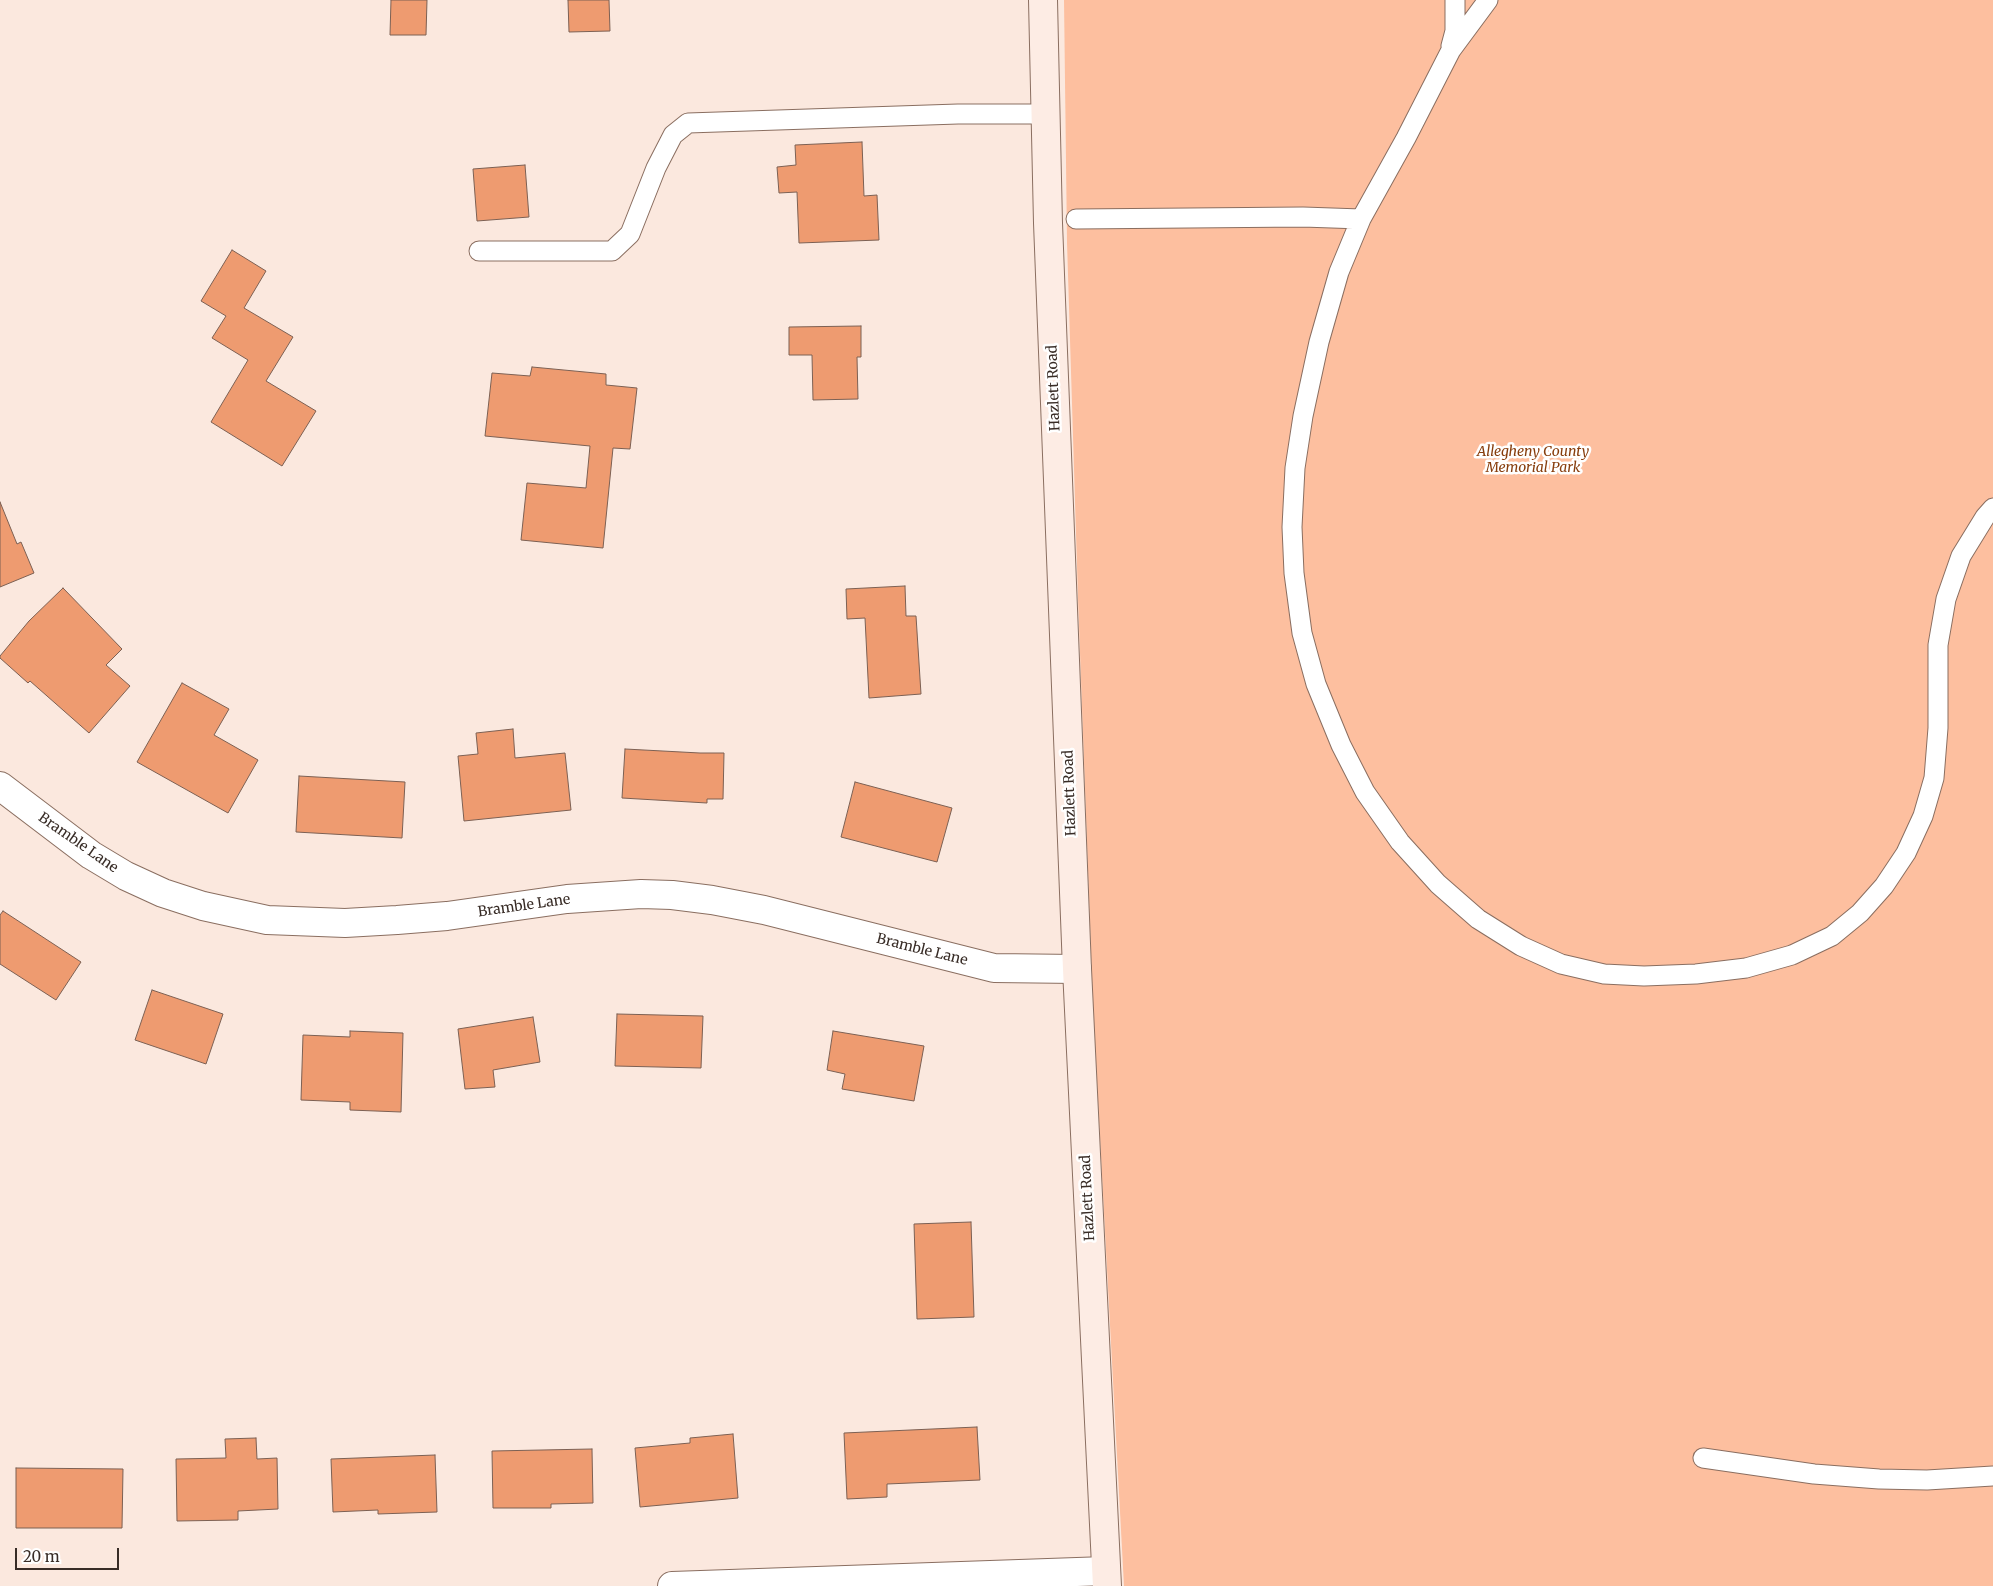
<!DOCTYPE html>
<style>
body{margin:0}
#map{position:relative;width:1993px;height:1586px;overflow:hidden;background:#fbe8de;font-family:Merriweather,serif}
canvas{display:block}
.scale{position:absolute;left:15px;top:1548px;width:104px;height:22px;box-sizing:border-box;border:2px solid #382c26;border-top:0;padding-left:6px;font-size:15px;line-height:18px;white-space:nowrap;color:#382c26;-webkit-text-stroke:4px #fff;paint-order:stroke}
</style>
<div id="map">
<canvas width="1993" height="1586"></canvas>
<div class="scale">20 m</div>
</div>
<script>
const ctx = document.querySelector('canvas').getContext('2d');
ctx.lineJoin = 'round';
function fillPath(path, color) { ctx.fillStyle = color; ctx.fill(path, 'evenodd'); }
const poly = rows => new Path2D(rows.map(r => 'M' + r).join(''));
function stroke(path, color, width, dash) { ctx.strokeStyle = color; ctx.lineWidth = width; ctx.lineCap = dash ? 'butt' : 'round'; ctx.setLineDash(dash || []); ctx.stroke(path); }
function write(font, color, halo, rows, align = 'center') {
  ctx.font = font + ' Merriweather,serif'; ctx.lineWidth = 5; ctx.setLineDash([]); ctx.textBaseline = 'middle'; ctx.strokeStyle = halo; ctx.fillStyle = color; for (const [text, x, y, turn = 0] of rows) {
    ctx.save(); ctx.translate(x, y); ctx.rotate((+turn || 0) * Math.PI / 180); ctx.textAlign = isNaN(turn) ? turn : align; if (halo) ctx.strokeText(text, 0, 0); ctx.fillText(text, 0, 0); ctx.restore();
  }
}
const green = poly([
 [1064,0,1993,0,1993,1586,1124,1586,1093,1007,1078,598,1067,242]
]);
const building = poly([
 [391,0,427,0,426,35,390,35,391,0],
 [568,0,609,0,610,31,569,32,568,0],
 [862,142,864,196,877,195,879,240,799,243,797,192,779,193,777,167,796,165,795,145,862,142],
 [525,165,529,217,477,221,473,169,525,165],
 [232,250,266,271,244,308,293,337,266,381,316,411,282,466,211,422,248,360,212,338,226,316,201,301,232,250],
 [861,326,861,357,857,357,858,399,813,400,812,355,789,355,789,327,861,326],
 [532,367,606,374,606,385,637,388,630,449,613,448,603,548,521,540,527,483,586,488,590,446,485,436,492,373,530,376,532,367],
 [0,502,17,544,21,542,34,573,0,587,0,502],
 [905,586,906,616,916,616,921,694,869,698,865,618,847,619,846,589,905,586],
 [63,588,122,649,106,665,130,686,89,733,30,681,28,683,0,658,0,656,29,621,63,588],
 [182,683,229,709,214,735,258,760,228,813,137,762,182,683],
 [513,729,515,758,565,753,571,810,464,821,458,756,478,754,476,733,513,729],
 [625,749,700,753,724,753,723,799,707,799,707,803,622,798,625,749],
 [299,776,405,782,402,838,296,832,299,776],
 [855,782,952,808,937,862,841,837,855,782],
 [3,911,81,962,56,1000,0,964,0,915,3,911],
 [152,990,223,1014,206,1064,135,1040,152,990],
 [617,1014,703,1016,701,1068,615,1066,617,1014],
 [533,1017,540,1062,493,1070,495,1087,465,1089,458,1029,533,1017],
 [350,1031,403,1033,401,1112,350,1110,350,1102,301,1100,303,1035,350,1037,350,1031],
 [833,1031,924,1046,914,1101,842,1089,845,1074,827,1070,833,1031],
 [971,1222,974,1317,917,1319,914,1224,971,1222],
 [977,1427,980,1480,887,1484,887,1497,847,1499,844,1433,977,1427],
 [733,1434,738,1498,640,1507,635,1448,690,1443,690,1438,733,1434],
 [256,1438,257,1459,277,1458,278,1509,238,1511,238,1520,177,1521,176,1459,226,1458,225,1439,256,1438],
 [592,1449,593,1503,551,1504,551,1508,493,1508,492,1451,592,1449],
 [435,1455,437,1512,378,1514,378,1510,333,1512,331,1459,435,1455],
 [16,1468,123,1469,122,1528,16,1528,16,1468]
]);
const lane = poly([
 [1488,0,1451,50,1406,138,1361,219,1339,272,1319,342,1303,416,1295,468,1292,527,1294,573,1302,633,1316,684,1341,745,1365,792,1400,842,1438,884,1478,919,1521,946,1561,964,1604,974,1644,976,1696,974,1746,968,1792,955,1832,936,1860,913,1884,886,1906,853,1923,816,1934,778,1938,728,1938,645,1946,599,1961,556,1985,517,1993,508],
 [1451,46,1455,31,1455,0],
 [1076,219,1303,217,1361,219],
 [479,251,612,251,630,234,656,168,673,135,688,123,958,114,1045,114],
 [1703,1458,1814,1474,1879,1479,1927,1480,1993,1476]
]);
const street = poly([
 [0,786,91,855,126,876,163,893,203,906,267,920,345,923,397,920,447,916,567,899,641,894,672,895,712,900,764,910,994,968,1077,969],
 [672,1586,1106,1571]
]);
const secondary = poly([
 [1043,0,1048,223,1077,969,1107,1586]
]);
const streetNames = [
 ["Hazlett Road",1054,388,-92],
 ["Hazlett Road",1070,793,-92],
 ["Bramble Lane",78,843,35],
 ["Bramble Lane",524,906,-8],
 ["Bramble Lane",922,950,14],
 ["Hazlett Road",1088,1198,-93]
];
const parkNames = [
 ["Allegheny County",1533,452],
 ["Memorial Park",1533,468]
];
fillPath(green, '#fdbf9f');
fillPath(building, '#ee9b70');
stroke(building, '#7c6053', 1);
stroke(lane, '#8a6e60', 21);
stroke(street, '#8a6e60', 30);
stroke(secondary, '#8a6e60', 30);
stroke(lane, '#fff', 19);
stroke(street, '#fff', 28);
stroke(secondary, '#fdece4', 28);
write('14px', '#382c26', '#fff', streetNames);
write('italic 14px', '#873d0c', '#fff', parkNames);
</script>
